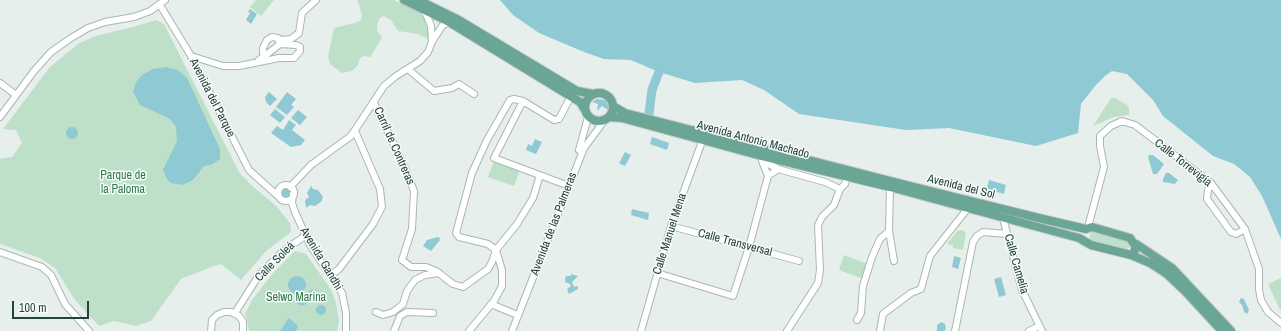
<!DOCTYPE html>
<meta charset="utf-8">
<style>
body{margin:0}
#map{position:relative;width:1281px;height:331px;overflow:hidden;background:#e6efeb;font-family:"Archivo Narrow",sans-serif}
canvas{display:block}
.scale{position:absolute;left:12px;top:301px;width:77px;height:18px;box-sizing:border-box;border:2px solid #24423a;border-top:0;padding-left:5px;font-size:12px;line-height:14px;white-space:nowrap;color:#24423a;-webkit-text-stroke:3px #f7fbf9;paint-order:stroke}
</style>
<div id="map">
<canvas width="1281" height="331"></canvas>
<div class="scale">100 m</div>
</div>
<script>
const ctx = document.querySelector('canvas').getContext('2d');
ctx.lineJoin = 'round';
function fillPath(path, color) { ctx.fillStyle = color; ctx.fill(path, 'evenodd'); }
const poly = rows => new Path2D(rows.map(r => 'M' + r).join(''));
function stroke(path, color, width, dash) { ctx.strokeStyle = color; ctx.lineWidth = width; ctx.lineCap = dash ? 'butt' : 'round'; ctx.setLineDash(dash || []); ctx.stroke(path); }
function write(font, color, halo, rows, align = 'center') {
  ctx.font = font + ' "Archivo Narrow",sans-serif'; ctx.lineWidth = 3; ctx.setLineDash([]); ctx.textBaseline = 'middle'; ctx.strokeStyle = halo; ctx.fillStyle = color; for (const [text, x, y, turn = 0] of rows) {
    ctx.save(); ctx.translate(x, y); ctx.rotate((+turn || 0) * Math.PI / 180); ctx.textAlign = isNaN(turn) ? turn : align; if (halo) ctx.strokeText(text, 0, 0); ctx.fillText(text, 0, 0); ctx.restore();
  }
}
const green = poly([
 [256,0,274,0,261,16,250,7],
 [357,0,394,0,416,10,422,15,426,22,429,30,428,39,418,34,398,31,391,20,384,16,380,18,377,24,377,30,382,38,370,57,364,56,360,58,358,65,352,71,342,73,330,64,328,56,334,28,358,22,361,20,362,14],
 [156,20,164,24,239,172,251,185,276,206,290,223,291,232,265,252,241,280,221,264,211,267,181,279,151,321,136,326,114,321,99,326,75,300,55,268,40,258,0,244,0,159,12,157,22,143,16,130,3,129,50,67,78,44,95,36,133,27],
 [1111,98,1115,98,1127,105,1129,108,1129,115,1114,117,1093,126],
 [494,161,520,170,514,186,488,177],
 [962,230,966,233,963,250,953,248,953,245,947,244,957,231],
 [1094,231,1128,241,1130,247,1125,251,1090,240,1090,234],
 [295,251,306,254,332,291,336,303,339,321,337,331,249,331,247,320,245,314,252,300,273,273],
 [844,255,868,264,863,279,839,270],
 [1281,278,1281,309,1280,310,1268,284]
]);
const water = poly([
 [500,0,1281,0,1281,239,1262,196,1250,177,1234,164,1213,156,1163,116,1153,100,1127,74,1112,71,1105,76,1095,86,1081,104,1078,133,1036,146,949,128,906,130,799,114,764,90,742,80,695,83,659,72,631,60,604,59,584,52,539,33,513,15],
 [250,9,257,14,251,24,246,20,250,13,248,12],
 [166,67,178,70,187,78,220,149,220,159,211,165,204,166,193,180,182,185,171,183,167,179,163,170,177,141,176,127,170,119,140,105,133,92,136,82,143,74,153,69],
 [269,92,277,99,270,106,266,102,265,97],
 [287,92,296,99,291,105,294,107,287,115,276,107],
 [597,99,605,100,608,105,608,110,602,106,597,111,598,104,592,102],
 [275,109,285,117,280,123,270,115],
 [298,110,307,117,300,125,291,118],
 [289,120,296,125,292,130,305,140,301,145,291,147,271,133,277,126,283,130],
 '66 133a6 6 0 1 1 12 0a6 6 0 1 1-12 0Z',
 [652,137,669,143,667,150,650,144],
 [535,139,542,142,536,154,526,150,528,144,532,146],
 [625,152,631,155,625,166,619,163],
 [1149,155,1153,155,1164,164,1157,174,1153,174,1148,157],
 [1166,173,1169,173,1178,180,1175,184,1163,182,1163,179],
 [989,180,1006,185,1004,194,987,189],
 [311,186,313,189,318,190,323,197,321,202,315,206,310,205,306,208,305,200,309,197,307,193],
 '280 193a6 6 0 1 1 12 0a6 6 0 1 1-12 0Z',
 [632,209,649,213,648,220,631,215],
 [438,237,439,237,440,240,431,251,423,246,427,240],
 [954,256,961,258,958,269,952,267],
 [571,274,578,276,572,282,574,287,578,286,578,289,569,294,567,289,571,286,570,284,565,282,565,279,566,276,571,276],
 '288 285a9 9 0 1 1 18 0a9 9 0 1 1-18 0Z',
 [1001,277,1006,295,999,297,994,279],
 '307.5 295a5.5 5.5 0 1 1 11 0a5.5 5.5 0 1 1-11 0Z',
 '296.5 300a5.5 5.5 0 1 1 11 0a5.5 5.5 0 1 1-11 0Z',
 [1241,298,1244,299,1249,310,1247,314,1244,312,1242,305,1239,302],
 '316 310a5 5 0 1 1 10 0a5 5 0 1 1-10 0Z',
 [289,318,298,326,296,331,280,331],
 [941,322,945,324,946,329,944,331,937,331,937,325]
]);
const river = poly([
 [649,114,652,90,659,72]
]);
const minor = poly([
 [160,5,191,56,249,170,279,197],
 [424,9,431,26,432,42,442,26,449,22],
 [280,40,291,39,299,33,302,13,316,0],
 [191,56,223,66,239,66,279,58,294,58,300,51,300,47,296,45,280,44],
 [259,60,266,55,280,44,278,38,272,37,267,40,263,48,263,54,266,55],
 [409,70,434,91,452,88,459,84,474,94],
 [0,83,16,95],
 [523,101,494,158,569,186],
 [374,103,404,166,414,191,412,229,402,260,411,267,426,267,436,271,453,284,463,287,488,269,492,262,496,250,488,244,459,237,456,233,472,173,487,140,510,100,514,99,523,101,554,120,559,119,571,96],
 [0,117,34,71,51,52,71,38,88,28,105,22,134,17,150,11,165,0],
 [579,150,588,117],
 [762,161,768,176,778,169],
 [763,161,778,169,825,182,840,189],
 [1211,183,1208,190,1207,199,1231,232,1236,234,1245,229],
 '278 193a8 8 0 1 1 16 0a8 8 0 1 1-16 0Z',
 [290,187,311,165,351,136,384,86,396,76,420,61,428,52,432,42],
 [293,194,292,203,295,212,310,245,342,293,346,313,346,331],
 [1003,218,1022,290,1042,331],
 [671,226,799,261],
 [1088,227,1104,167,1100,146,1100,136,1111,126,1122,121,1135,125,1211,183,1245,229,1259,269,1259,289,1261,300,1268,312,1281,323],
 [889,231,894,261],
 [0,252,42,267,51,275,65,304,89,331],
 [657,273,733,296,749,247,768,176],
 [331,275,339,269,373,224,382,207,380,189,355,131],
 [491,304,515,314],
 [376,312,383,315,393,312,403,304,407,291,415,280,425,275,439,273],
 [235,313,259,275,281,253,306,235],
 [857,320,861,313,863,286,872,257,880,239,889,231,890,187],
 [211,331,212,320,217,315,224,312,231,312,239,316,243,322,243,331],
 [394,331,400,316,407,312,433,313],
 [469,331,494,301,502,286,502,270,496,250,517,224,533,198,540,175],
 [512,331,584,148,604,121],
 [641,331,671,226,703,139],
 [787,331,818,283,820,270,818,225,822,217,834,205,840,189,845,184,848,173],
 [880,331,883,314,911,293,921,289,930,256,968,208],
 [955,331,973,242,977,236,983,232,1007,234],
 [1029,331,1039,326]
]);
const major = poly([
 [404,0,449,22,580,102,585,110],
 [418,0,457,19,577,91,593,94],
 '585 107a14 14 0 1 1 28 0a14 14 0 1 1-28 0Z',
 [613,106,625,113,914,187,1043,219,1086,229,1092,227,1130,238,1136,247,1134,252,1131,255],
 [609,117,622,118,758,155,890,187,1079,238,1091,245,1131,255,1150,263,1167,274,1185,291,1222,331],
 [1136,244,1172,268,1231,331]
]);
const streetNames = [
 ["Avenida del Parque",212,98,63],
 ["Avenida Antonio Machado",753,140,15],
 ["Carril de Contreras",394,146,66],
 ["Calle Torrevigía",1183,163,38],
 ["Avenida del Sol",961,187,14],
 ["Avenida de las Palmeras",554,224,-69],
 ["Calle Manuel Mena",670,234,-72],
 ["Calle Transversal",735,243,15],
 ["Avenida Gandhi",321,259,59],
 ["Calle Soleá",275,262,-45],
 ["Calle Camelia",1016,264,74]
];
const parkNames = [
 ["Parque de",123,176],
 ["la Paloma",123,190],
 ["Selwo Marina",296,298]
];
fillPath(green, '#bfe0c8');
fillPath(water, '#8ec9d4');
stroke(river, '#8ec9d4', 9);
stroke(minor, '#a8b8b2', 8);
stroke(major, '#c2cac8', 10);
stroke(minor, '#fff', 6);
stroke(major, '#6aa596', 8);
write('12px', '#24423a', '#f7fbf9', streetNames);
write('12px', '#2d7a4b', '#f7fbf9', parkNames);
</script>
